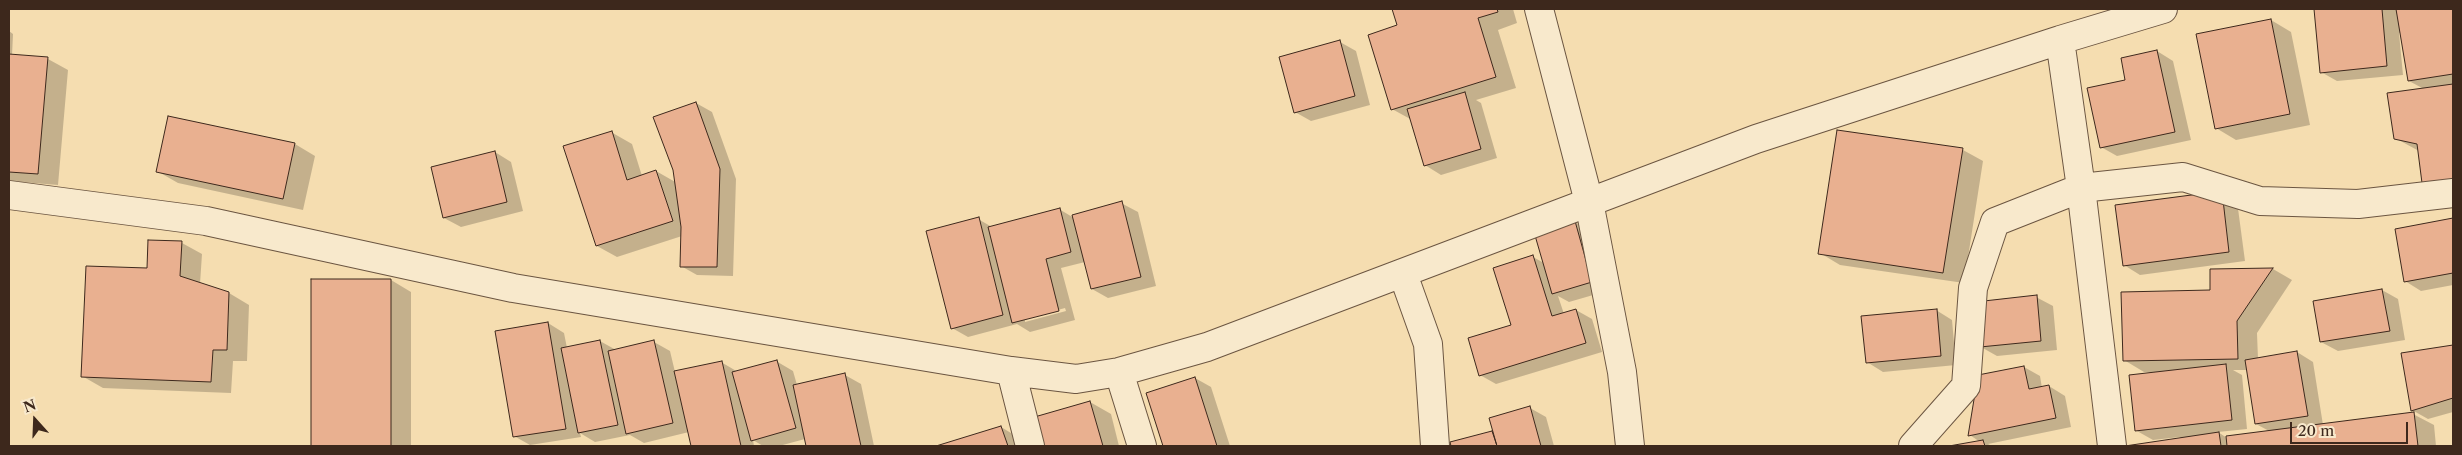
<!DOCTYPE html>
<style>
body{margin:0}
#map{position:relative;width:2462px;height:455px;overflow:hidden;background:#f5ddb0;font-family:"Libre Caslon Text",serif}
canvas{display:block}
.frame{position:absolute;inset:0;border:10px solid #3d281c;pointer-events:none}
.north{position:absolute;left:10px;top:395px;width:50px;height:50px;-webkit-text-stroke:4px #f8e9cc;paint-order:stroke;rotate:340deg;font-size:14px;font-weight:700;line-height:20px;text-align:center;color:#3d281c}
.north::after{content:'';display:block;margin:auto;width:18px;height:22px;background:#3d281c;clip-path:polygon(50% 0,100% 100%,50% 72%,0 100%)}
.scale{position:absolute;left:2290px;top:422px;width:118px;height:22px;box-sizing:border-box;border:2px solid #3d281c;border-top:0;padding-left:6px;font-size:15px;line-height:18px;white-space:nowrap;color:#3d281c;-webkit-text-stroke:4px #f8e9cc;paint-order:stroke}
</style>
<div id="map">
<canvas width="2462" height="455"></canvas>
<div class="frame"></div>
<div class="north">N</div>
<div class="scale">20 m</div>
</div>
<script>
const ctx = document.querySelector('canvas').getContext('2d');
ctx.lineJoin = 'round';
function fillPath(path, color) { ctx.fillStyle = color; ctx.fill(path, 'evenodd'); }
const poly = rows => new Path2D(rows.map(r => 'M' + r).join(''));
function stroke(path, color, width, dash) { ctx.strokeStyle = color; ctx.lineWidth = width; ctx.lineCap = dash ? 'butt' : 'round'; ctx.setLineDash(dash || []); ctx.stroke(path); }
const shadow = poly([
 [1394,9,1513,9,1517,23,1498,30,1516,88,1476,100,1481,103,1497,158,1441,175,1425,165,1412,120,1392,109,1399,26],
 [2315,9,2453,9,2453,192,2444,194,2419,151,2395,138,2424,89,2409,81,2401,32,2399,33,2403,75,2337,81,2321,72],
 [2271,20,2291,32,2310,125,2236,140,2216,128],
 [9,31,13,34,12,56,48,59,68,70,58,185,9,181],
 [1340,42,1356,51,1370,105,1311,121,1295,112],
 [2157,51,2173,61,2191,140,2117,156,2101,147,2127,81],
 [696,103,712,112,736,179,733,276,697,275,681,266,682,236,617,257,597,246,565,147,611,132,632,144,642,176,656,171,677,183],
 [169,117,295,144,315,156,303,210,178,183,157,171],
 [1838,131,1963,150,1983,161,1964,283,1840,265,1820,253],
 [495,152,511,162,523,211,461,227,444,218],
 [2237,201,2245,261,2140,275,2124,265,2117,206],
 [1121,203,1138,212,1156,286,1108,298,1092,289,1085,262,1061,268,1075,320,1030,332,1017,324,968,337,952,328,978,219,992,227,1059,209,1074,218],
 [1065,308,1066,311,1025,322,1025,319],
 [2453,219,2453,285,2421,291,2405,281,2396,230],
 [1575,222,1591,231,1607,291,1569,302,1558,296,1564,314,1576,310,1592,319,1602,352,1496,384,1480,375,1513,326,1533,257,1544,263],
 [182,243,202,254,200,284,229,293,249,305,247,361,233,361,231,393,103,388,82,376,148,269],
 [2273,269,2292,280,2257,333,2258,359,2297,352,2313,362,2323,425,2413,414,2434,425,2436,446,2132,446,2181,439,2180,437,2153,440,2137,431,2154,372,2144,372,2124,360,2212,291,2211,270],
 [2233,370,2248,370,2256,424,2271,432,2227,438,2218,432,2247,429,2242,375],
 [312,280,391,280,411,292,411,446,312,446],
 [2382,290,2398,299,2405,340,2338,351,2321,342],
 [2036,297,2053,306,2057,350,1997,356,1981,347],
 [1936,310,1952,320,1956,365,1883,372,1867,362],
 [548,323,564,333,567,348,600,341,616,350,654,342,670,351,675,372,721,362,738,372,776,361,793,371,797,385,845,375,861,384,874,446,807,446,805,439,779,446,763,446,753,440,754,446,692,446,689,432,644,443,630,435,595,442,580,433,581,437,530,445,514,436],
 [2453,346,2453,412,2428,419,2412,410,2403,354],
 [2024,367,2040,376,2042,388,2049,386,2065,396,2071,427,1988,444,1992,446,1955,446,1980,442,1970,435],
 [1195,378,1211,387,1230,446,1164,446,1147,394],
 [1090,402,1111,414,1119,446,1040,446],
 [1530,408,1546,417,1554,446,1452,446,1452,443,1494,432],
 [1001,427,1021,439,1024,446,940,446]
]);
const building = poly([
 [1392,9,1497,9,1498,12,1478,18,1496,77,1391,110,1368,35,1397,25,1392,9],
 [2314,9,2382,9,2387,66,2320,73,2314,9],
 [2396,9,2453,9,2453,74,2408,81,2396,9],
 [2271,19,2290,114,2215,129,2196,34,2271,19],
 [1340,40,1355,96,1294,113,1279,57,1340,40],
 [2157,50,2175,132,2100,148,2087,88,2125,80,2121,58,2157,50],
 [9,54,48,57,38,174,9,172,9,54],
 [2453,84,2453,179,2422,183,2417,144,2394,139,2387,93,2453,84],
 [1465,92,1481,149,1424,166,1407,109,1465,92],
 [696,102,720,169,717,267,680,267,681,227,673,170,653,117,696,102],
 [168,116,295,143,283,199,156,172,168,116],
 [1837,130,1963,148,1943,273,1818,254,1837,130],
 [612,131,627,180,656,170,673,221,596,246,563,146,612,131],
 [495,151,507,202,443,218,431,167,495,151],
 [2222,191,2229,252,2123,266,2115,205,2222,191],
 [1122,201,1141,277,1091,289,1072,215,1122,201],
 [1060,208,1071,252,1046,259,1059,311,1012,323,988,227,1060,208],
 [979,217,1003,315,951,329,926,231,979,217],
 [2453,218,2453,273,2404,282,2395,229,2453,218],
 [1575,221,1592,282,1552,294,1534,232,1575,221],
 [148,240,182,241,180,276,229,292,227,350,213,350,211,382,81,377,86,266,147,268,148,240],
 [1533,255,1552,316,1576,309,1586,343,1479,376,1468,338,1511,325,1493,268,1533,255],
 [2273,268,2237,321,2238,359,2123,361,2121,292,2210,290,2210,269,2273,268],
 [311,279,391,279,391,446,311,446,311,279],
 [2382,289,2390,331,2320,342,2313,301,2382,289],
 [2037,295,2041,341,1980,347,1975,302,2037,295],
 [1937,309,1941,356,1866,363,1861,316,1937,309],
 [548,322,566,429,513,437,495,331,548,322],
 [600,340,618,425,578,433,561,348,600,340],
 [654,340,673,423,626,434,608,351,654,340],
 [2453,345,2453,398,2411,411,2401,353,2453,345],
 [2297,351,2308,416,2255,424,2245,360,2297,351],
 [777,360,796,428,751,441,732,372,777,360],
 [722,361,741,446,691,446,674,371,722,361],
 [2226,364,2232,420,2135,431,2129,375,2226,364],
 [2024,366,2029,389,2049,385,2056,418,1968,436,1978,375,2024,366],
 [845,373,861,446,806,446,793,385,845,373],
 [1195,377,1217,446,1163,446,1146,393,1195,377],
 [1090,401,1103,446,1039,446,1031,418,1090,401],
 [1530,406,1541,446,1497,446,1489,418,1530,406],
 [2414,412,2418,446,2227,446,2226,436,2414,412],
 [1001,426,1008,446,936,446,1001,426],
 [1492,431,1497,446,1451,446,1450,442,1492,431],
 [2219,432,2221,446,2125,446,2219,432],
 [1983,440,1985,446,1949,446,1983,440]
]);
const minor = poly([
 [1539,9,1589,202,1622,372,1630,446],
 [2060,40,2081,188,2112,446],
 [9,195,206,221,513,288,1011,371,1076,379,1119,372,1207,347,1756,139,2060,40,2163,9],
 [1403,274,1428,344,1435,446],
 [1011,371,1030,446],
 [1119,372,1142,446],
 [1913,446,1966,386,1973,288,1995,222,2081,188,2183,177,2260,201,2358,204,2453,193]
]);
fillPath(shadow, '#0003');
fillPath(building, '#e9b090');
stroke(building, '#3d281c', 1);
stroke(minor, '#6b5541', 30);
stroke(minor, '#f8e9cc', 28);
</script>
